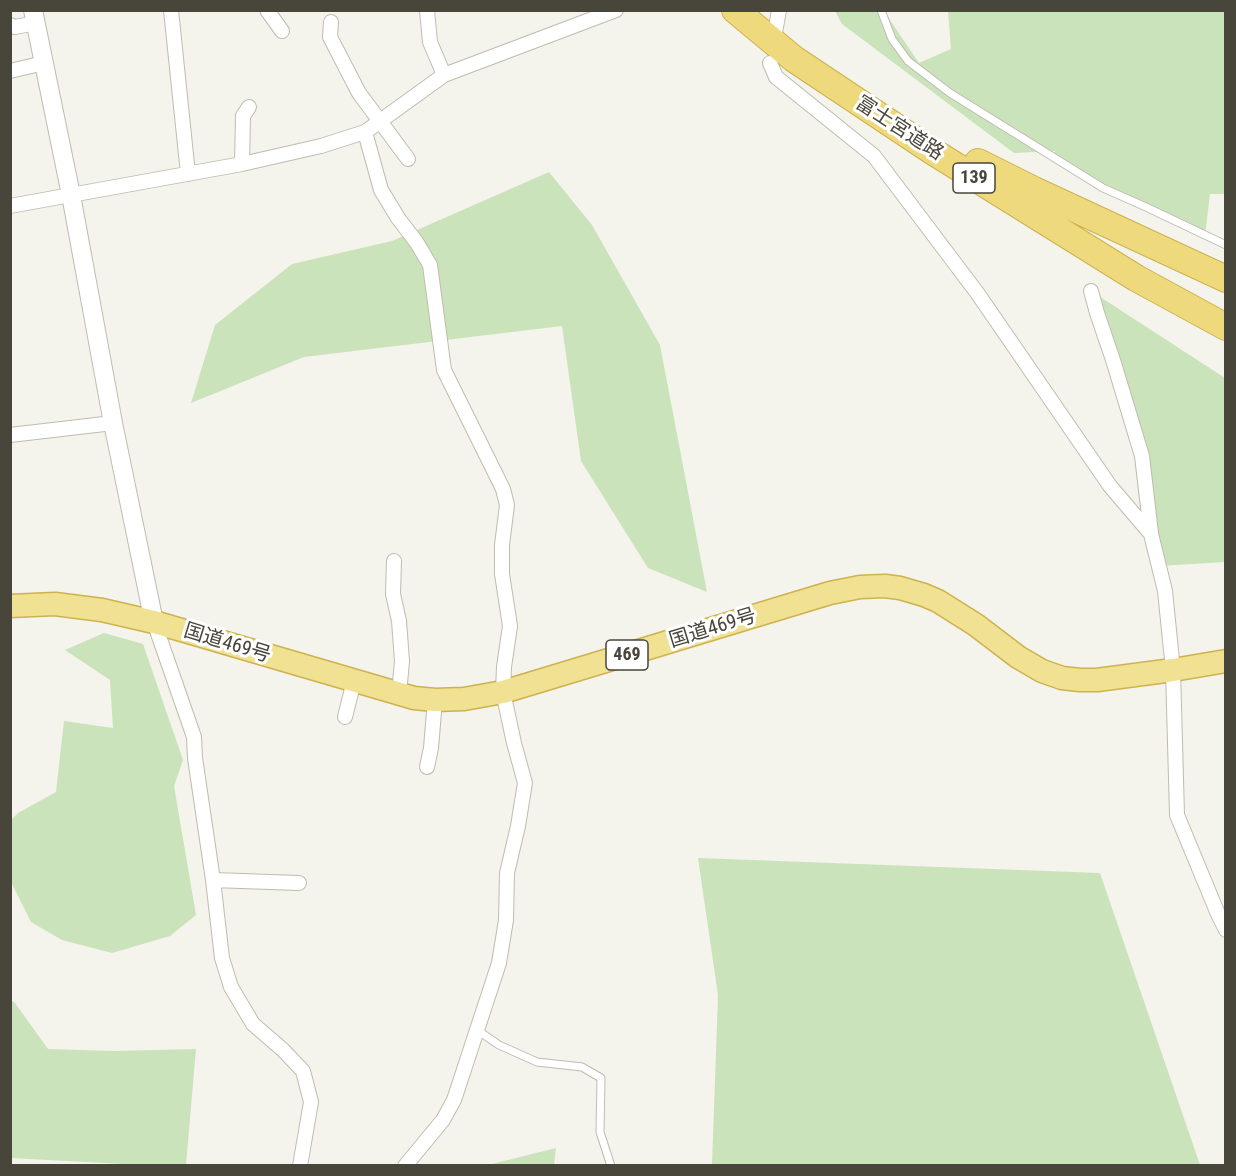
<!DOCTYPE html>
<meta charset="utf-8">
<style>
body{margin:0}
#map{position:relative;width:1236px;height:1176px;overflow:hidden;background:#f4f3ec;font-family:"Roboto Condensed",sans-serif}
canvas{display:block}
.frame{position:absolute;inset:0;border:12px solid #48453a;pointer-events:none}
</style>
<div id="map">
<canvas width="1236" height="1176"></canvas>
<div class="frame"></div>
</div>
<script>
const ctx = document.querySelector('canvas').getContext('2d');
ctx.lineJoin = 'round';
function fillPath(path, color) { ctx.fillStyle = color; ctx.fill(path, 'evenodd'); }
const poly = rows => new Path2D(rows.map(r => 'M' + r).join(''));
function stroke(path, color, width, dash) { ctx.strokeStyle = color; ctx.lineWidth = width; ctx.lineCap = dash ? 'butt' : 'round'; ctx.setLineDash(dash || []); ctx.stroke(path); }
function write(font, color, halo, rows, align = 'center') {
  ctx.font = font + ' "Roboto Condensed","Noto Sans JP",sans-serif'; ctx.lineWidth = 6; ctx.setLineDash([]); ctx.textBaseline = 'middle'; ctx.strokeStyle = halo; ctx.fillStyle = color; for (const [text, x, y, turn = 0] of rows) {
    ctx.save(); ctx.translate(x, y); ctx.rotate((+turn || 0) * Math.PI / 180); ctx.textAlign = isNaN(turn) ? turn : align; if (halo) ctx.strokeText(text, 0, 0); ctx.fillText(text, 0, 0); ctx.restore();
  }
}
const green = poly([
 [835,11,884,11,919,63,951,49,948,11,1225,11,1225,194,1210,194,1205,236,1117,194,1049,155,1056,151,1014,153,842,24],
 [549,172,592,225,660,345,707,592,648,568,581,461,562,326,304,357,191,403,215,325,292,264,392,241],
 [1091,291,1225,378,1225,562,1159,566,1147,458],
 [104,633,143,644,183,760,174,786,196,915,170,936,112,953,62,940,31,922,10,880,11,820,18,813,56,792,64,721,113,728,110,680,65,650],
 [698,858,1100,873,1200,1165,712,1165,718,995],
 [11,1000,15,1003,48,1049,113,1051,196,1049,186,1165,142,1165,11,1158],
 [556,1148,554,1165,488,1165]
]);
const service = poly([
 [881,10,892,39,908,61,950,93,1103,188,1146,207,1226,245],
 [477,1030,499,1045,537,1062,582,1067,601,1078,600,1132,611,1166]
]);
const minor = poly([
 [171,10,188,174],
 [267,10,282,31],
 [427,10,430,42,444,75],
 [331,22,330,37,359,93,408,159],
 [10,25,15,27,36,23],
 [775,33,779,10],
 [770,63,776,77,874,156,978,294,1110,486,1151,534,1165,591,1173,670,1177,815,1218,914,1226,930],
 [10,71,44,63],
 [365,132,381,190,398,218,417,243,430,265,444,370,503,489,507,505,502,545,502,574,510,626,504,667,503,692,514,743,525,783,518,826,507,873,506,920,499,963,454,1100,443,1120,405,1166],
 [242,164,243,116,249,107],
 [10,206,242,164,321,146,365,132,444,75,616,10],
 [1091,291,1097,313,1113,360,1142,456,1151,533],
 [10,435,113,423],
 [394,561,393,594,399,621,402,661,399,694],
 [154,622,194,737,195,758,213,880,222,958,231,987,253,1024,283,1050,303,1071,311,1102,300,1166],
 [345,717,354,681],
 [427,767,431,748,435,700],
 [213,880,299,883]
]);
const tertiary = poly([
 [33,10,71,195,113,423,154,622]
]);
const trunk = poly([
 [10,606,55,604,102,610,154,622,414,698,435,700,464,699,503,692,830,593,860,587,885,586,900,588,924,595,938,601,976,625,1018,657,1042,671,1062,678,1080,680,1097,680,1173,670,1226,661]
]);
const motorway = poly([
 [735,10,794,59,932,151,1136,278,1226,327],
 [978,162,1034,190,1226,279]
]);
const shields = [
 [974,178,42],
 [627,655,42]
];
const shieldNames = [
 ["139",974,178],
 ["469",627,655]
];
const streetNames = [
 ["富士宮道路",899,129,33],
 ["国道469号",713,629,-17],
 ["国道469号",227,644,17]
];
fillPath(green, '#cae3ba');
stroke(service, '#bfbcaf', 9);
stroke(minor, '#bfbcaf', 16);
stroke(tertiary, '#bfbcaf', 20);
stroke(trunk, '#cdb24e', 25);
stroke(motorway, '#cdb24e', 28);
stroke(service, '#fff', 7);
stroke(minor, '#fff', 14);
stroke(tertiary, '#fff', 18);
stroke(trunk, '#f0e292', 22);
stroke(motorway, '#eeda7d', 26);
for (const [x, y, w] of shields) { const box = new Path2D(); box.roundRect(x - w / 2, y - 15, w, 30, 4.5); ctx.fillStyle = '#fff'; ctx.fill(box); stroke(box, '#48453a', 1.5); }
write('bold 18px', '#48453a', null, shieldNames);
write('20px', '#48453a', '#fff', streetNames);
</script>
